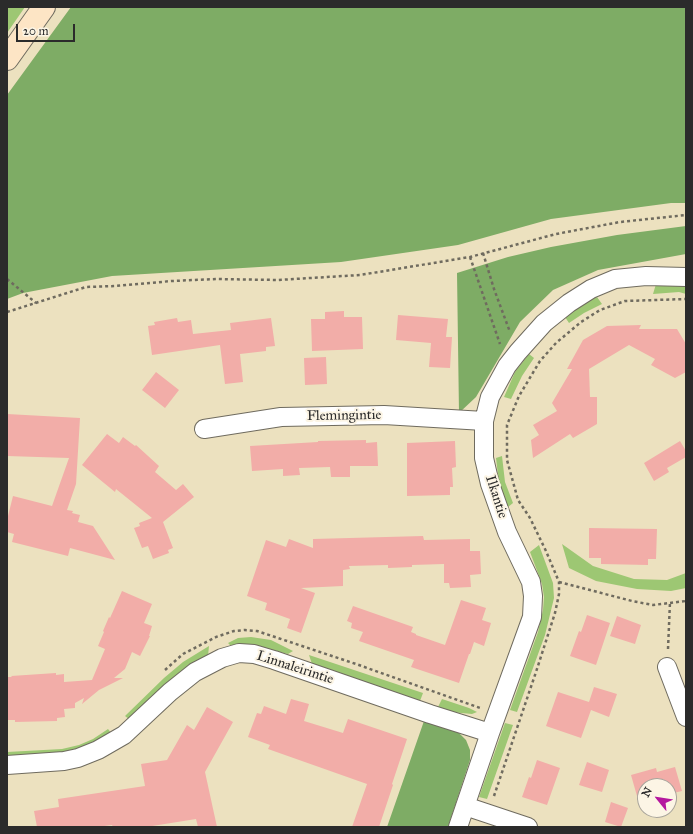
<!DOCTYPE html>
<style>
body{margin:0}
#map{position:relative;width:693px;height:834px;overflow:hidden;background:#ece1bf;font-family:"IM FELL Great Primer",serif}
canvas{display:block}
.frame{position:absolute;inset:0;border:8px solid #2b2b2b;pointer-events:none}
.north{position:absolute;left:637px;top:778px;width:40px;height:40px;box-sizing:border-box;background:#fcf5e5;border:1px solid #a8a49b;border-radius:50%;rotate:300deg;font-size:11px;font-weight:700;line-height:16px;text-align:center;color:#2b2b2b}
.north::after{content:'';display:block;margin:auto;width:14px;height:18px;background:#b5179e;clip-path:polygon(50% 0,100% 100%,50% 72%,0 100%)}
.scale{position:absolute;left:16px;top:24px;width:59px;height:18px;box-sizing:border-box;border:2px solid #2b2b2b;border-top:0;padding-left:5px;font-size:12px;line-height:14px;white-space:nowrap;color:#2b2b2b;-webkit-text-stroke:3px #fcf5e5;paint-order:stroke}
</style>
<div id="map">
<canvas width="693" height="834"></canvas>
<div class="frame"></div>
<div class="north">N</div>
<div class="scale">20 m</div>
</div>
<script>
const ctx = document.querySelector('canvas').getContext('2d');
ctx.lineJoin = 'round';
function fillPath(path, color) { ctx.fillStyle = color; ctx.fill(path, 'evenodd'); }
const poly = rows => new Path2D(rows.map(r => 'M' + r).join(''));
function stroke(path, color, width, dash) { ctx.strokeStyle = color; ctx.lineWidth = width; ctx.lineCap = dash ? 'butt' : 'round'; ctx.setLineDash(dash || []); ctx.stroke(path); }
function write(font, color, halo, rows, align = 'center') {
  ctx.font = font + ' "IM FELL Great Primer",serif'; ctx.lineWidth = 4; ctx.setLineDash([]); ctx.textBaseline = 'middle'; ctx.strokeStyle = halo; ctx.fillStyle = color; for (const [text, x, y, turn = 0] of rows) {
    ctx.save(); ctx.translate(x, y); ctx.rotate((+turn || 0) * Math.PI / 180); ctx.textAlign = isNaN(turn) ? turn : align; if (halo) ctx.strokeText(text, 0, 0); ctx.fillText(text, 0, 0); ctx.restore();
  }
}
const green = poly([
 [7,7,25,7,7,33],
 [686,283,686,294,679,292,653,294,656,284],
 [597,297,602,304,584,313,569,323,565,317,579,305],
 [529,354,534,358,522,376,511,399,504,397,515,372],
 [502,456,505,482,513,503,508,507,499,484,496,458],
 [562,544,593,566,634,579,667,580,686,573,686,588,671,591,637,589,596,581,569,568],
 [539,545,553,583,554,598,545,635,517,712,510,710,538,632,543,610,544,597,542,584,530,552],
 [251,637,271,640,293,651,288,654,252,645,234,649,228,643,238,638],
 [209,646,208,656,130,720,125,716,164,678,183,662],
 [309,655,423,693,420,701,312,664],
 [442,699,469,708,477,712,472,714,451,712,438,707],
 [505,723,513,725,487,799,479,797],
 [108,729,112,734,82,750,7,758,7,752,62,749,79,745,93,739]
]);
const forest = poly([
 [71,7,686,7,686,203,671,203,551,219,458,245,341,262,112,276,23,293,7,299,7,95],
 [686,226,686,254,598,270,553,290,520,322,476,397,459,413,457,273,508,257,551,247,617,235],
 [424,721,457,731,466,740,470,750,470,760,448,827,387,827]
]);
const building = poly([
 [344,311,344,317,362,317,363,349,312,351,311,319,325,319,325,312],
 [398,315,448,319,446,337,452,337,450,368,429,367,431,343,396,340],
 [177,318,178,322,191,320,193,334,231,330,230,323,271,318,275,346,266,347,266,351,240,354,243,382,225,384,220,345,152,355,148,326,155,325,154,322],
 [641,325,639,329,677,329,686,344,686,372,675,378,651,365,655,359,629,345,589,369,590,397,597,397,597,424,573,438,570,434,533,458,531,440,539,435,533,425,557,411,552,403,572,369,567,369,583,340,607,326],
 [326,357,327,384,305,385,304,358],
 [156,372,179,390,165,408,142,390],
 [7,414,80,418,76,484,67,510,73,511,72,513,80,515,78,522,93,526,115,560,70,548,68,556,12,542,14,534,7,532,7,520,13,496,52,506,69,458,7,456],
 [107,434,119,443,123,437,135,446,136,445,159,466,155,472,176,490,183,484,194,497,163,522,173,548,168,550,169,553,153,559,148,546,142,548,134,528,140,526,139,523,152,518,116,489,115,492,82,465],
 [366,440,366,443,377,442,378,466,350,466,350,477,331,477,330,467,299,468,300,475,283,476,283,469,252,471,250,446,318,442,318,441],
 [455,441,456,467,452,468,453,487,450,487,450,495,407,496,407,443],
 [680,441,686,451,686,457,667,468,669,472,654,481,644,463],
 [589,528,657,529,656,559,648,559,648,565,601,564,601,558,589,558],
 [423,536,424,540,470,539,470,551,480,551,481,574,470,575,471,587,450,588,449,583,444,583,444,564,412,565,412,567,388,568,388,565,349,566,350,569,343,570,343,586,301,588,315,593,301,633,287,628,290,619,265,610,267,603,247,596,266,540,286,547,289,539,313,548,313,539],
 [122,591,152,604,144,623,152,626,149,636,150,636,140,656,132,652,125,669,114,678,123,678,99,690,82,704,84,698,75,703,75,708,64,709,65,717,57,718,57,721,15,722,15,720,7,720,7,677,12,677,11,676,56,673,56,675,64,674,64,682,92,680,105,649,98,646,104,632,103,631,109,617,110,618],
 [461,600,486,608,482,620,491,623,484,646,474,642,470,654,469,654,459,683,411,667,414,660,359,641,363,632,351,628,352,623,347,621,353,606,413,627,411,632,416,634,416,635,445,645],
 [587,615,610,623,596,665,570,656,579,631,581,632],
 [617,616,641,625,635,644,610,636],
 [594,687,617,694,609,717,591,710,581,738,546,726,558,692,589,702],
 [291,699,309,704,304,721,343,733,348,719,407,739,392,784,393,785,379,827,352,827,367,784,268,749,270,745,248,737,257,713,261,714,264,706,286,714],
 [207,707,233,722,205,772,217,827,198,827,196,819,146,827,113,827,112,825,97,827,37,827,34,811,59,807,58,799,145,786,141,764,167,760,187,725,194,730],
 [537,760,560,768,547,805,522,797,529,777,531,778],
 [587,762,609,770,602,792,579,785],
 [675,767,682,791,669,794,669,786,645,786,645,801,639,803,631,775,656,768,657,772],
 [611,802,628,808,621,827,605,822]
]);
const path = poly([
 [483,253,494,289,510,332],
 [470,257,500,344],
 [7,279,36,303],
 [7,312,86,287,115,286,172,281,216,279,278,280,360,275,470,257,556,234,620,222,686,215],
 [559,582,632,601,653,605,686,601],
 [668,649,670,602],
 [165,670,183,654,216,637,234,631,245,630,257,631,356,664,480,708],
 [494,796,536,672,555,613,559,594,559,582,546,551,530,518,518,500,507,460,507,425,519,396,540,361,556,343,581,322,600,310,625,301,686,299]
]);
const street = poly([
 [204,429,281,417,384,415,484,421],
 [667,667,686,717],
 [7,765,64,761,78,758,98,750,124,735,170,692,195,672,222,658,239,653,254,654,274,660,430,714,490,733],
 [465,806,528,827],
 [458,827,490,733,532,617,533,596,531,582,507,532,490,484,484,458,484,421,490,397,507,366,518,352,544,323,569,303,591,289,615,279,646,276,686,277]
]);
const secondary = poly([
 [7,59,44,7]
]);
const streetNames = [
 ["Flemingintie",344,416,-1],
 ["Ilkantie",496,497,72],
 ["Linnaleirintie",295,668,18]
];
fillPath(green, '#9dc773');
fillPath(forest, '#7eac65');
fillPath(building, '#f2ada8');
stroke(street, '#6f6b5f', 20);
stroke(secondary, '#6f6b5f', 24);
stroke(path, '#6f6b5f', 2.5, [3, 3]);
stroke(street, '#fff', 18);
stroke(secondary, '#fde5c5', 22);
write('14px', '#2b2b2b', '#fcf5e5', streetNames);
</script>
